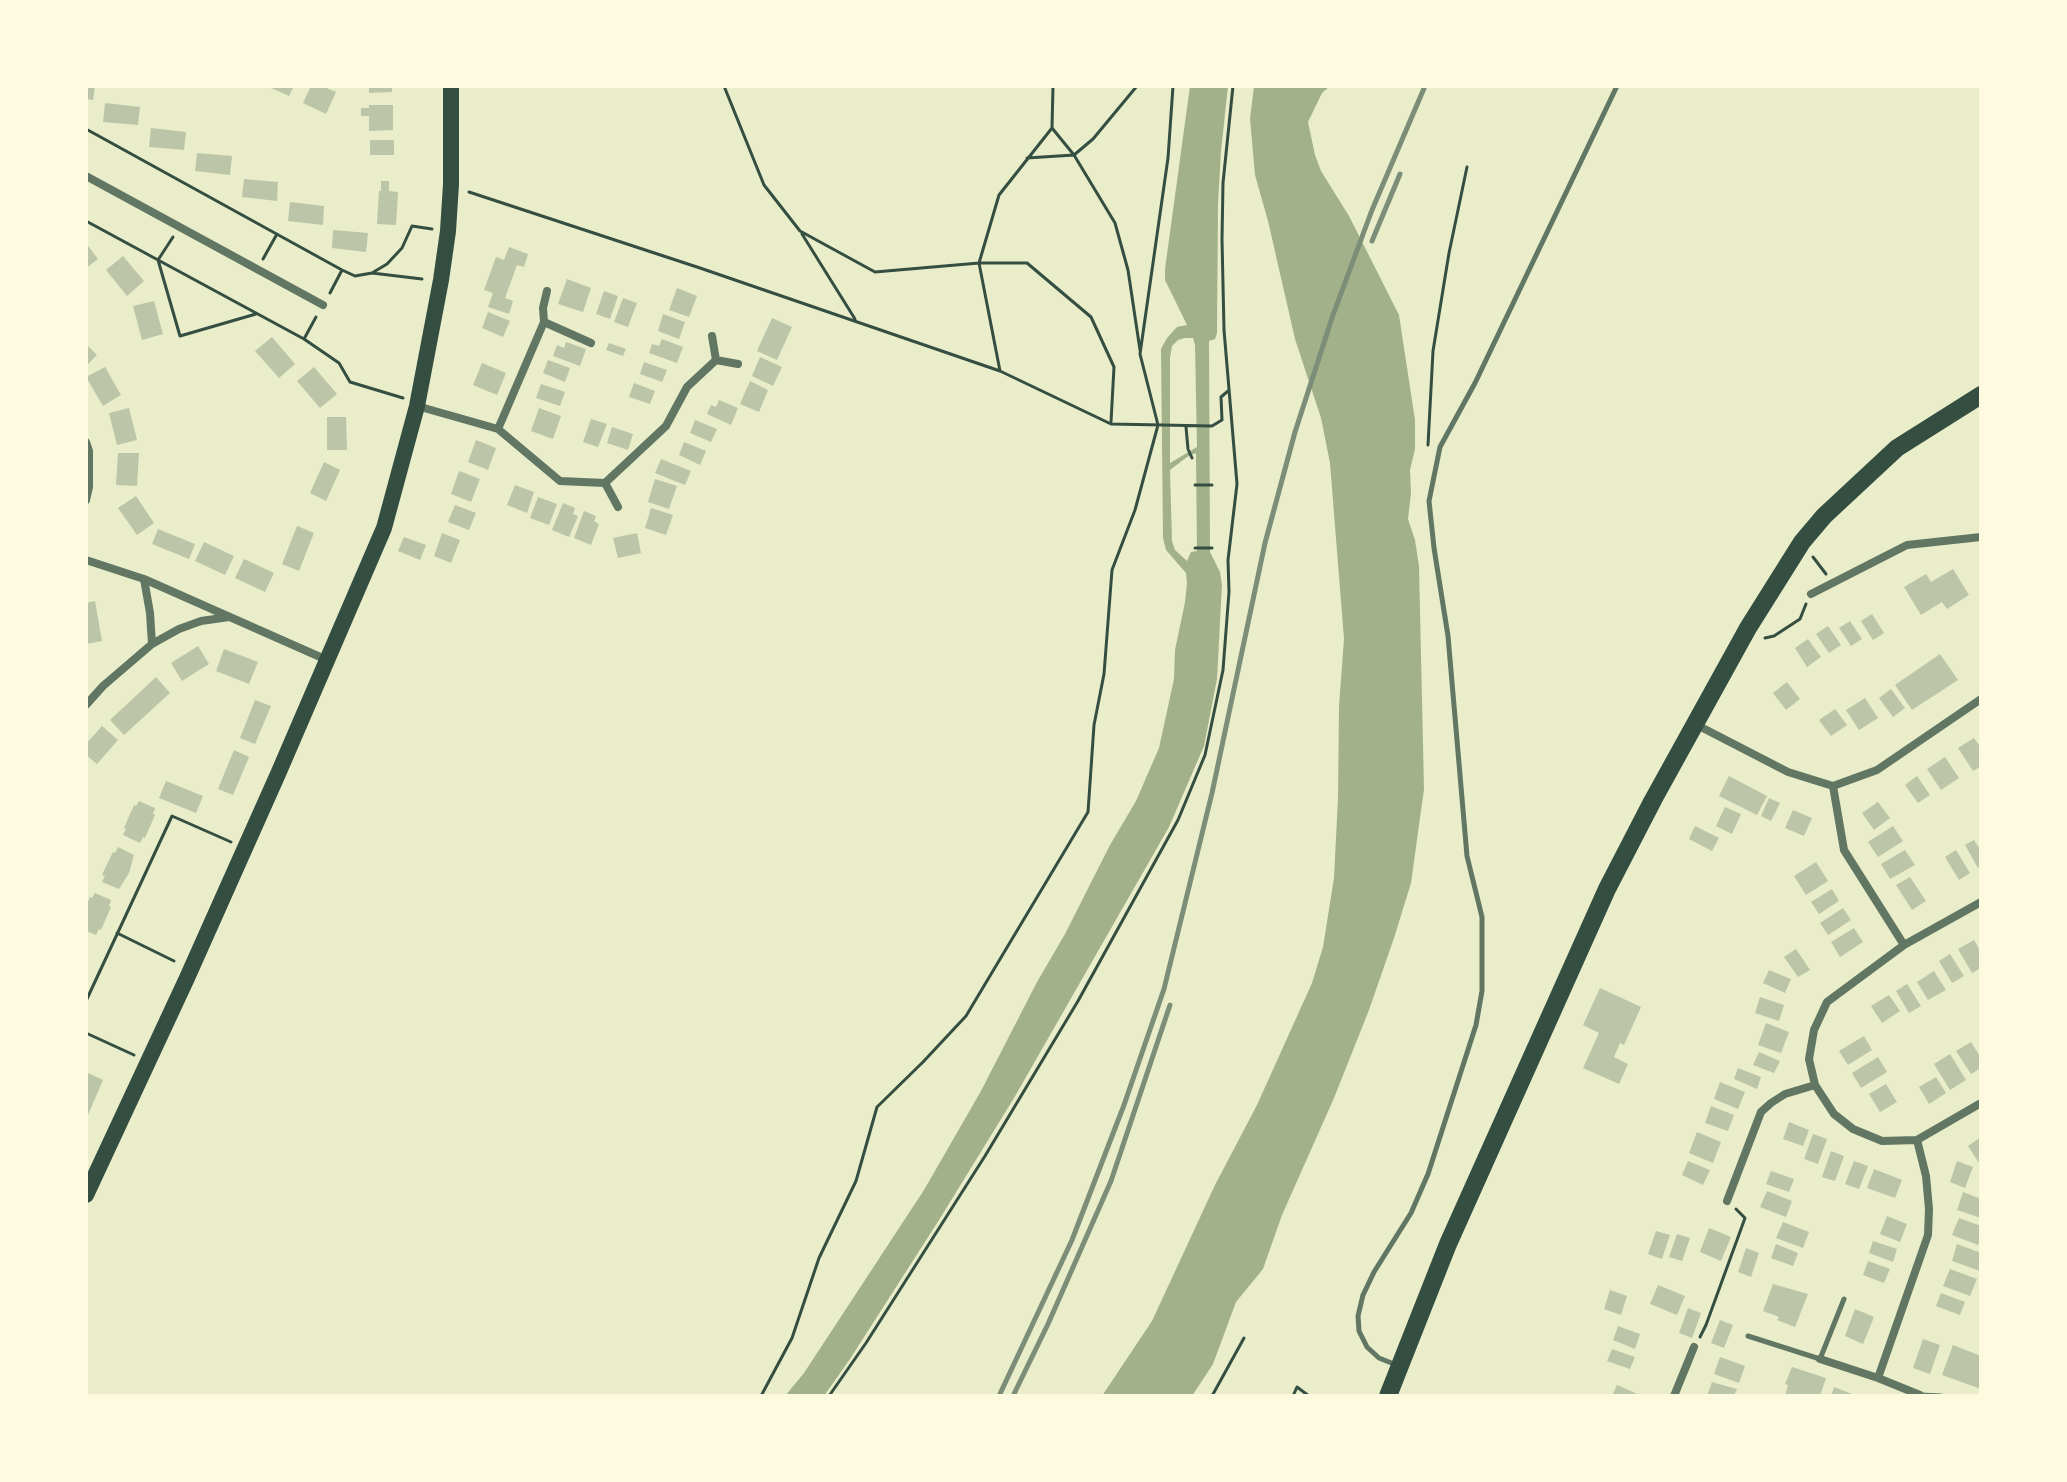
<!DOCTYPE html>
<style>
body{margin:0}
#map{position:relative;width:2067px;height:1482px;overflow:hidden;background:#e9edc9;font-family:"Space Grotesk",sans-serif}
canvas{display:block}
.frame{position:absolute;inset:0;border:88px solid #fefae0;pointer-events:none}
</style>
<div id="map">
<canvas width="2067" height="1482"></canvas>
<div class="frame"></div>
</div>
<script>
const ctx = document.querySelector('canvas').getContext('2d');
ctx.lineJoin = 'round';
function fillPath(path, color) { ctx.fillStyle = color; ctx.fill(path, 'evenodd'); }
const poly = rows => new Path2D(rows.map(r => 'M' + r).join(''));
function stroke(path, color, width, dash) { ctx.strokeStyle = color; ctx.lineWidth = width; ctx.lineCap = dash ? 'butt' : 'round'; ctx.setLineDash(dash || []); ctx.stroke(path); }
const water = poly([
 [1190,86,1228,86,1221,151,1218,204,1217,333,1215,339,1209,341,1210,552,1220,572,1222,585,1217,679,1204,746,1169,827,1014,1098,939,1220,850,1359,824,1396,785,1396,804,1373,924,1190,981,1091,1037,982,1065,934,1110,845,1136,801,1159,748,1174,679,1175,650,1185,602,1187,583,1186,573,1166,550,1163,538,1161,349,1167,338,1177,327,1187,325,1165,280,1165,269],
 [1185,338,1193,338,1195,345,1197,447,1170,463,1170,358,1172,346,1178,340],
 [1196,453,1197,551,1191,552,1187,561,1175,550,1172,541,1170,470,1187,457],
 [1254,86,1330,86,1322,93,1308,122,1315,155,1321,171,1349,216,1399,315,1415,420,1415,449,1410,470,1411,493,1408,519,1415,540,1419,566,1424,789,1411,883,1394,938,1369,1010,1334,1098,1282,1215,1263,1269,1236,1302,1213,1364,1192,1396,1102,1396,1152,1321,1215,1185,1257,1105,1312,983,1323,947,1334,878,1338,798,1339,706,1344,639,1330,463,1321,418,1295,339,1268,221,1255,175,1250,119]
]);
const building = poly([
 [86,86,95,86,93,100,86,99],
 [267,86,294,86,289,96],
 [311,86,322,86,336,92,326,114,303,103],
 [369,86,392,86,392,92,369,93],
 [105,103,140,107,138,125,103,122],
 [369,105,393,105,393,130,369,131,369,116,361,116,361,108,369,108],
 [151,128,186,132,184,150,149,147],
 [370,140,394,140,394,155,370,155],
 [197,153,232,156,230,175,195,171],
 [244,179,278,182,277,201,242,197],
 [381,181,389,181,389,191,398,192,396,225,377,224,379,191,381,191],
 [290,202,324,206,323,225,288,221],
 [333,230,368,233,366,252,332,248],
 [86,243,98,259,86,268],
 [509,247,528,254,524,267,517,265,505,298,513,301,509,314,488,307,493,293,484,290,496,257,504,260],
 [123,256,144,281,127,296,106,270],
 [567,279,591,288,583,312,558,304],
 [677,288,697,296,689,317,669,310],
 [604,291,618,296,610,319,596,314],
 [623,298,637,303,628,327,614,322],
 [154,301,163,334,142,340,133,306],
 [488,312,510,321,503,337,482,328],
 [663,314,685,322,679,339,658,331],
 [772,318,792,327,777,360,757,351],
 [272,337,295,364,279,378,255,351],
 [662,339,683,347,677,363,649,353,652,344,659,346],
 [566,342,586,349,580,366,553,356,557,345,564,348],
 [609,343,626,349,623,356,606,350],
 [86,344,97,355,86,366],
 [760,357,782,367,773,386,752,376],
 [548,360,570,368,565,382,543,373],
 [644,362,667,370,662,382,640,374],
 [482,363,506,373,497,395,473,385],
 [105,367,121,395,103,406,86,377],
 [314,367,337,394,320,408,297,381],
 [750,381,768,390,759,412,740,404],
 [634,383,655,391,650,404,629,397],
 [541,384,565,392,560,406,536,398],
 [719,400,738,408,731,425,707,414,711,405,716,407],
 [129,408,137,440,117,445,109,413],
 [539,408,561,416,553,439,531,431],
 [327,417,346,417,347,450,327,450],
 [591,419,607,424,598,447,583,442],
 [695,420,717,429,711,442,690,433],
 [612,427,633,434,628,450,607,443],
 [476,440,496,448,488,470,468,462],
 [684,442,706,451,700,465,679,455],
 [118,453,139,453,137,486,116,485],
 [661,459,691,471,685,485,655,473],
 [324,462,340,470,326,501,310,493],
 [459,471,480,479,471,502,451,494],
 [655,479,677,486,669,509,648,502],
 [515,485,534,492,527,513,507,505],
 [136,496,154,523,137,535,118,508],
 [538,497,557,504,549,525,530,518],
 [563,503,575,508,573,514,578,516,569,537,552,530],
 [455,505,476,513,469,530,448,522],
 [651,508,673,515,666,535,645,528],
 [584,511,596,516,594,521,599,524,591,545,574,538],
 [297,526,314,533,299,571,282,564],
 [158,529,195,544,189,559,152,544],
 [442,533,460,540,451,563,434,556],
 [637,533,641,553,618,558,613,538],
 [404,537,426,545,420,560,398,551],
 [204,542,234,556,225,575,195,561],
 [244,559,274,573,265,592,235,578],
 [1953,569,1969,595,1947,609,1942,602,1921,615,1904,587,1926,574,1931,582],
 [95,601,102,641,86,644,86,603],
 [1872,614,1884,633,1873,640,1861,621],
 [1850,621,1862,639,1851,646,1839,628],
 [1828,626,1841,645,1829,653,1816,634],
 [1808,639,1821,657,1807,667,1795,648],
 [198,646,209,664,182,681,171,663],
 [224,649,258,662,249,684,216,671],
 [1940,654,1958,680,1912,710,1895,685],
 [156,677,170,693,124,735,110,720],
 [1787,682,1800,699,1786,710,1773,693],
 [1891,689,1905,708,1893,717,1879,698],
 [1865,698,1878,718,1859,730,1846,710],
 [255,700,271,706,255,744,240,738],
 [1835,709,1847,725,1831,736,1819,720],
 [102,726,118,740,97,764,86,755,86,744],
 [1974,738,1981,748,1981,766,1973,771,1958,748],
 [234,750,249,757,233,795,218,789],
 [1945,757,1959,778,1941,790,1927,769],
 [1729,776,1767,796,1757,815,1719,796],
 [1917,776,1930,795,1918,803,1905,785],
 [166,781,203,796,196,813,159,798],
 [1769,798,1780,803,1771,821,1761,816],
 [139,801,155,808,153,814,155,815,145,838,143,837,140,843,123,835,126,829,124,828,134,805,136,806],
 [1878,802,1890,818,1874,830,1862,813],
 [1725,807,1741,814,1732,834,1716,826],
 [1793,810,1812,818,1804,836,1785,828],
 [1695,826,1719,838,1712,851,1689,839],
 [1893,826,1903,841,1878,857,1868,842],
 [1974,840,1981,851,1981,866,1978,868,1965,845],
 [118,847,134,855,129,873,119,889,102,882,105,876,102,875,107,864,113,852,115,853],
 [1905,850,1915,865,1890,879,1881,864],
 [1956,850,1970,873,1959,880,1945,857],
 [1816,862,1828,881,1806,895,1794,876],
 [1910,877,1926,901,1912,910,1896,885],
 [1832,889,1839,901,1819,914,1811,902],
 [95,893,111,900,109,906,111,907,101,930,99,929,96,935,86,931,86,906,90,897,92,898],
 [1843,908,1851,920,1828,935,1820,923],
 [1854,928,1863,942,1840,957,1831,942],
 [1974,940,1981,952,1981,968,1972,973,1958,949],
 [1796,949,1810,970,1798,977,1784,957],
 [1950,954,1964,976,1952,983,1939,961],
 [1769,970,1791,979,1785,993,1763,983],
 [1934,971,1946,990,1928,1000,1917,982],
 [1907,984,1921,1006,1909,1013,1896,991],
 [1600,988,1641,1007,1624,1045,1620,1043,1614,1057,1628,1064,1619,1084,1583,1068,1599,1033,1583,1025],
 [1889,995,1900,1011,1882,1023,1871,1006],
 [1760,997,1784,1005,1779,1021,1755,1013],
 [1766,1023,1789,1032,1781,1053,1758,1045],
 [1864,1036,1872,1050,1848,1065,1839,1051],
 [1971,1042,1981,1058,1981,1068,1971,1074,1956,1051],
 [1759,1052,1780,1061,1774,1073,1753,1065],
 [1950,1054,1966,1080,1950,1090,1934,1064],
 [1878,1057,1887,1072,1861,1088,1852,1073],
 [1738,1068,1761,1077,1757,1089,1734,1079],
 [86,1072,103,1080,88,1115,86,1114],
 [1936,1077,1946,1093,1929,1104,1919,1087],
 [1720,1082,1745,1092,1738,1109,1714,1099],
 [1886,1084,1897,1102,1880,1112,1869,1094],
 [1711,1106,1734,1115,1728,1131,1705,1123],
 [1789,1122,1809,1130,1803,1146,1783,1139],
 [1697,1132,1721,1142,1713,1163,1689,1153],
 [1813,1134,1827,1139,1818,1164,1804,1159],
 [1981,1137,1981,1166,1968,1146],
 [1831,1151,1844,1156,1835,1181,1822,1177],
 [1688,1161,1710,1170,1703,1185,1682,1175],
 [1854,1161,1868,1166,1859,1189,1845,1184],
 [1957,1161,1973,1167,1965,1188,1950,1182],
 [1874,1169,1902,1180,1895,1198,1867,1188],
 [1771,1171,1794,1179,1789,1192,1766,1184],
 [1767,1191,1792,1201,1786,1217,1760,1207],
 [1963,1192,1981,1199,1981,1218,1957,1210],
 [1887,1216,1907,1224,1900,1242,1880,1234],
 [1959,1218,1981,1226,1981,1237,1978,1245,1952,1235],
 [1783,1222,1809,1232,1803,1248,1776,1238],
 [1709,1228,1731,1237,1721,1261,1700,1252],
 [1656,1231,1670,1235,1662,1259,1648,1254],
 [1677,1234,1690,1238,1682,1261,1669,1257],
 [1873,1241,1897,1249,1893,1262,1869,1253],
 [1776,1244,1798,1253,1793,1266,1771,1258],
 [1957,1244,1981,1253,1980,1271,1952,1261],
 [1746,1248,1759,1253,1751,1277,1738,1272],
 [1868,1261,1890,1269,1884,1283,1863,1275],
 [1950,1269,1977,1279,1970,1296,1943,1286],
 [1773,1284,1808,1294,1795,1327,1777,1320,1779,1317,1763,1311],
 [1658,1285,1685,1296,1677,1315,1650,1304],
 [1610,1290,1627,1296,1621,1315,1604,1309],
 [1941,1293,1965,1302,1960,1315,1936,1306],
 [1688,1308,1701,1313,1692,1338,1679,1333],
 [1855,1309,1874,1317,1863,1344,1845,1336],
 [1720,1320,1733,1325,1724,1348,1711,1343],
 [1618,1326,1640,1334,1635,1349,1613,1340],
 [1923,1339,1940,1345,1930,1374,1913,1368],
 [1953,1345,1981,1356,1981,1389,1942,1375],
 [1612,1349,1635,1357,1630,1369,1607,1361],
 [1720,1357,1745,1366,1739,1383,1714,1374],
 [1792,1367,1826,1378,1820,1396,1785,1396,1788,1385,1785,1384],
 [1712,1382,1737,1389,1734,1396,1707,1396],
 [1617,1385,1642,1396,1612,1396],
 [1834,1387,1857,1396,1831,1396]
]);
const path = poly([
 [724,86,764,185,800,231,875,272,979,263,999,195,1052,128,1053,86],
 [1052,128,1074,155,1115,223,1128,270,1140,350],
 [86,129,342,270],
 [1027,158,1074,155,1093,139,1137,86],
 [469,192,700,268,1000,371,1111,424,1212,426,1222,420,1221,397,1228,391],
 [86,221,304,339],
 [802,234,855,319],
 [173,237,158,260,180,336,256,314],
 [263,259,277,234],
 [372,273,387,264,402,248,412,226,432,229],
 [330,293,342,270,355,276,372,273,422,279],
 [316,317,304,339,339,363,350,382,403,398],
 [1000,371,979,263,1027,263,1091,317,1114,367,1111,422],
 [1186,427,1188,449,1192,458],
 [1428,445,1433,351,1449,253,1467,167],
 [1195,485,1212,485],
 [1195,548,1212,548],
 [1813,557,1826,574],
 [1765,638,1774,636,1800,619,1806,604],
 [117,933,174,961],
 [86,1001,172,816,231,842],
 [86,1033,134,1055],
 [1700,1337,1706,1325,1745,1218,1736,1209],
 [761,1396,792,1338,819,1258,856,1181,877,1107,923,1062,966,1016,1088,812,1094,725,1104,674,1112,570,1135,510,1158,425,1140,354,1168,158,1173,86],
 [829,1396,866,1343,985,1156,1078,1001,1178,820,1205,755,1223,670,1229,592,1228,560,1237,484,1224,330,1222,239,1223,183,1233,86],
 [1212,1396,1244,1338],
 [1293,1396,1297,1387,1309,1396]
]);
const service = poly([
 [1748,1336,1820,1359,1844,1299],
 [1394,1364,1379,1358,1367,1347,1359,1331,1358,1316,1363,1295,1374,1272,1411,1213,1428,1174,1476,1025,1482,991,1482,917,1467,856,1448,636,1434,548,1429,501,1440,447,1475,383,1617,86],
 [1920,1395,1941,1396]
]);
const minor = poly([
 [86,176,323,305],
 [544,322,543,308,547,291],
 [712,336,716,360,738,364],
 [417,406,498,429,560,481,605,483,666,426,687,387,716,360],
 [498,429,544,322,591,343],
 [86,442,89,451,89,487,86,500],
 [605,483,618,507],
 [86,560,144,579,327,660],
 [144,579,150,613,152,644],
 [1811,594,1907,545,1981,537],
 [86,705,103,686,152,644,179,629,201,621,229,617],
 [1695,724,1788,772,1833,786],
 [1833,786,1844,850,1904,945],
 [1833,786,1877,770,1981,699],
 [1981,902,1904,945,1827,1002,1814,1030,1809,1059,1815,1085,1834,1114,1853,1129,1882,1141,1917,1140,1981,1103],
 [1917,1140,1926,1176,1929,1209,1928,1235,1878,1378,1920,1395],
 [1727,1201,1761,1112,1771,1103,1785,1094,1815,1085],
 [1820,1359,1878,1378],
 [1674,1396,1694,1347]
]);
const secondary = poly([
 [86,1195,187,978,278,774,384,528,417,406,441,280,448,231,451,184,451,86]
]);
const primary = poly([
 [1388,1396,1448,1244,1607,889,1653,800,1748,628,1802,542,1824,516,1897,448,1981,395]
]);
const rail = poly([
 [1372,241,1400,174],
 [999,1396,1072,1240,1124,1105,1164,989,1212,793,1265,543,1295,432,1333,315,1372,210,1425,86],
 [1013,1396,1048,1324,1111,1181,1170,1005]
]);
fillPath(water, '#a3b18a');
fillPath(building, '#bcc5a7');
stroke(path, '#344e41', 3);
stroke(service, '#617663', 5);
stroke(minor, '#617663', 8);
stroke(secondary, '#344e41', 16);
stroke(primary, '#344e41', 18);
stroke(rail, '#7c8e77', 5);
</script>
